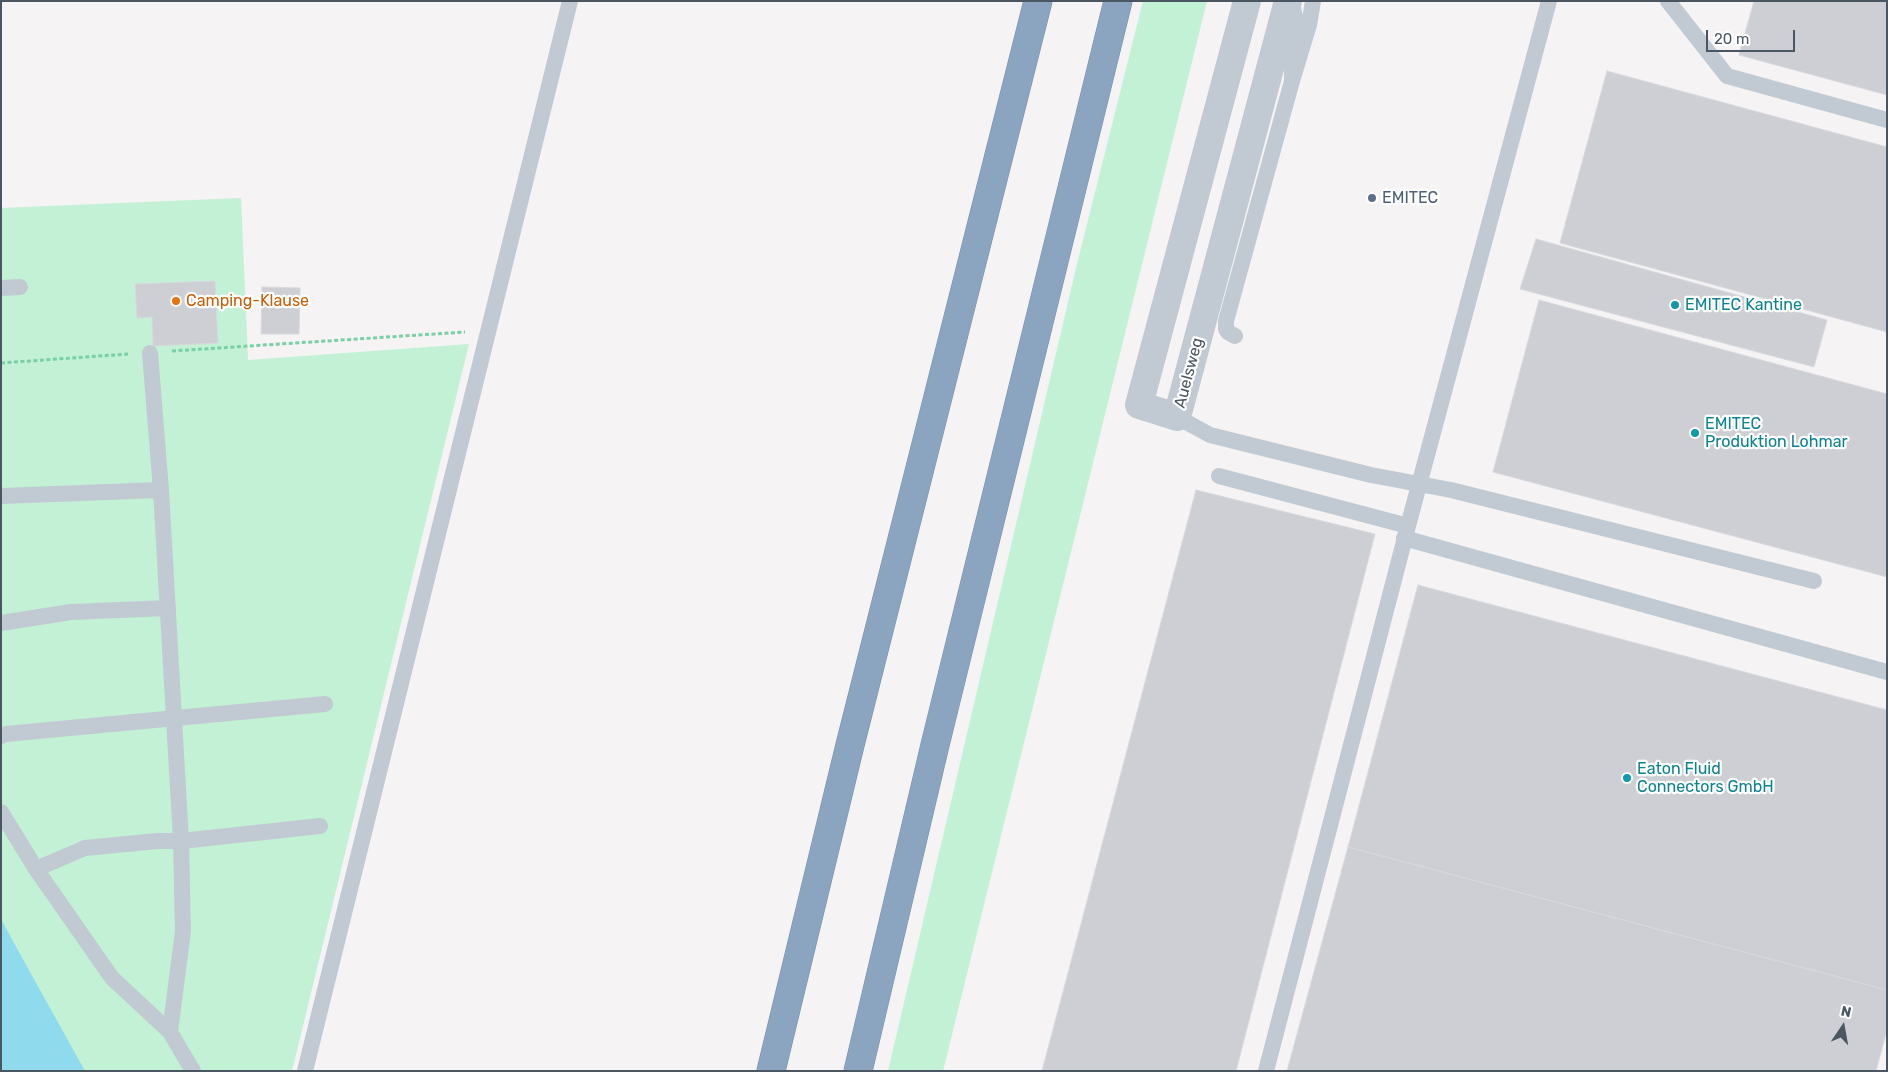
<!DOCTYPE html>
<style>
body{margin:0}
#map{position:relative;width:1888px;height:1072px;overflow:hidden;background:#f5f3f3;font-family:Rubik,sans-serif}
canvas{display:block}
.frame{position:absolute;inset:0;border:2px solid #4a5661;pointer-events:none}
.north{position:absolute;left:1818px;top:1002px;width:50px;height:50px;-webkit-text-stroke:4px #fff;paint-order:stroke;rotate:12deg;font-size:14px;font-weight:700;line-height:20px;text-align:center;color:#4a5661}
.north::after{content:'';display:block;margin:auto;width:18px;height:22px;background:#4a5661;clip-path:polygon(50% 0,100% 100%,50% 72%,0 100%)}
.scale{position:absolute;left:1706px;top:30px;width:89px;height:22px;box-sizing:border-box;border:2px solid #4a5661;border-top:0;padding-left:6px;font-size:15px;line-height:18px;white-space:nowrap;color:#4a5661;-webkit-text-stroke:4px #fff;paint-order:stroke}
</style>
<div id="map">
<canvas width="1888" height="1072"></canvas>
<div class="frame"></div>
<div class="north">N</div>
<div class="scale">20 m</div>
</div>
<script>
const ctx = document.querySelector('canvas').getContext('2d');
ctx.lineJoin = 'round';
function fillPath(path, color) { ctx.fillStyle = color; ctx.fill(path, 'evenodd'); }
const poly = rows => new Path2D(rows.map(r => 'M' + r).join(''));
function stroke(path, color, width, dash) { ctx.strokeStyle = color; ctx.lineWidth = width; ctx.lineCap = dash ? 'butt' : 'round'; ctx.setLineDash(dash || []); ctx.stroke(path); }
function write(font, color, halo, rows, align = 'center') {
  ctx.font = font + ' Rubik,sans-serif'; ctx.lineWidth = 4.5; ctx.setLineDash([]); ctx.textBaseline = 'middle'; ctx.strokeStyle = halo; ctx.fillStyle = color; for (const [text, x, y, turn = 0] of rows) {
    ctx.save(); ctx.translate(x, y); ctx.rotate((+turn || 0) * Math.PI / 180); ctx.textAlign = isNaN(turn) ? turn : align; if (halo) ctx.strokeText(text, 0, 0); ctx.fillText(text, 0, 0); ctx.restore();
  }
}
const green = poly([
 [1143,1,1207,1,943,1071,888,1071,1076,268],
 [241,198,248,360,469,344,292,1071,1,1071,1,208]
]);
const water = poly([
 [1,919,20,954,85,1071,1,1071]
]);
const building = poly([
 [1754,1,1887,1,1887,95,1739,55,1754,1],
 [1607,71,1887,147,1887,332,1560,243,1607,71],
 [1536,239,1827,320,1814,367,1520,289,1536,239],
 [215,281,218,343,153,346,152,317,137,318,135,284,215,281],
 [262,287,300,288,299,334,261,334,262,287],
 [1539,300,1887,394,1887,577,1493,472,1539,300],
 [1196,490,1375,534,1236,1071,1042,1071,1196,490],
 [1418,585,1887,710,1887,990,1348,847,1418,585],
 [1348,847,1887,990,1887,1030,1876,1071,1287,1071,1348,847]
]);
const path = poly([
 [172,351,465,332],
 [1,363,128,354]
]);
const lane = poly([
 [1668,1,1727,76,1887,120],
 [1293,8,1296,22,1292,43,1292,81,1309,25,1313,1],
 [1,288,20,287],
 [1235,336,1228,332,1226,329,1226,321,1292,81],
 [150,353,161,490,181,841,183,931,170,1032],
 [1177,417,1210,435,1371,475,1451,490,1814,581],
 [1219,476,1408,526],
 [1,496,161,490],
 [1404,538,1887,672],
 [1,623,71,612,168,608],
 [1,736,6,734,325,704],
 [1,812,36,869,112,978,170,1032,193,1071],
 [36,869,85,848,157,841,181,841,320,826],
 [305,1071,570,1],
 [1266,1071,1408,526,1549,1]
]);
const street = poly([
 [1247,1,1139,405,1177,417,1288,1]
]);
const highway = poly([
 [771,1071,850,745,1038,1],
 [858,1071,935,745,1118,1]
]);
const markers = [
 [1372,198,5,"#5c6f8a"],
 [176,301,5,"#e8710a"],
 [1675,305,5,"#0f9aa8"],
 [1695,433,5,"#0f9aa8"],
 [1627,778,5,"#0f9aa8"]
];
const serviceNames = [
 ["EMITEC",1382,198]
];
const foodNames = [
 ["Camping-Klause",186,301]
];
const cultureNames = [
 ["EMITEC Kantine",1685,305],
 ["EMITEC",1705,424],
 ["Produktion Lohmar",1705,442],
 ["Eaton Fluid",1637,769],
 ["Connectors GmbH",1637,787]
];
const streetNames = [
 ["Auelsweg",1189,373,-75]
];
fillPath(green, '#c3f1d5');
fillPath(water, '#90daee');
fillPath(building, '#cdcfd5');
stroke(building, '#d7d9de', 1);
stroke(highway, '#7690ad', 29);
stroke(path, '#7ad0a6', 3, [4, 2.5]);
stroke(lane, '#c1cad2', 16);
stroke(street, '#c1cad2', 28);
stroke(highway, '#8ba5c1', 28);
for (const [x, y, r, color] of markers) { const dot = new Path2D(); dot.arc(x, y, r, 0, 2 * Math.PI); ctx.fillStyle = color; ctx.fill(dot); stroke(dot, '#fff', 2); }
write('16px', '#4e5e75', '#fff', serviceNames, 'left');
write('16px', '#c56008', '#fff', foodNames, 'left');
write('16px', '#0d838f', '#fff', cultureNames, 'left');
write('16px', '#4a5661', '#fff', streetNames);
</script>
